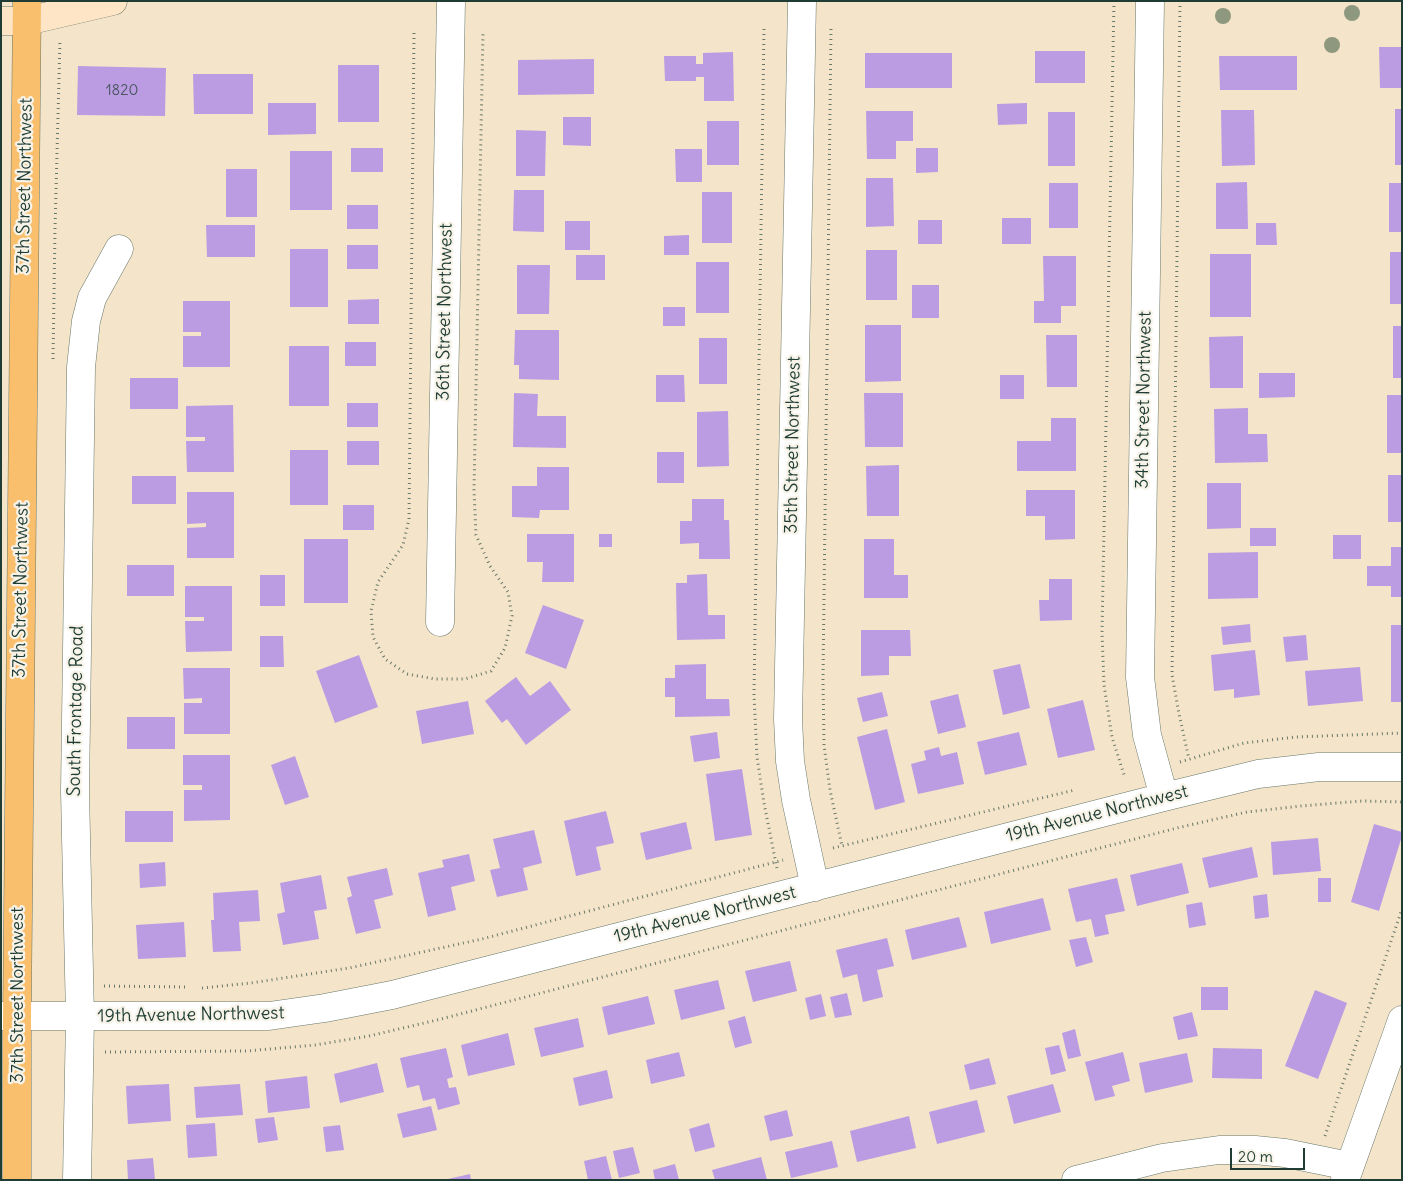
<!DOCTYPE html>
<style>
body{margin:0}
#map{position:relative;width:1403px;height:1181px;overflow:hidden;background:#f3e4ca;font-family:Delius,sans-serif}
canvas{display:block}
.frame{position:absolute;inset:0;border:2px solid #1f3d34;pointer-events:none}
.scale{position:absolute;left:1230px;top:1148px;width:75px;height:22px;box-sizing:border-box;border:2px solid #1f3d34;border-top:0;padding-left:6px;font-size:15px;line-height:18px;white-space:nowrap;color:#1f3d34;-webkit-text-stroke:4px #f7f3e8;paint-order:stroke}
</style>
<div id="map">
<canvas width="1403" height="1181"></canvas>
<div class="frame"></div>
<div class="scale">20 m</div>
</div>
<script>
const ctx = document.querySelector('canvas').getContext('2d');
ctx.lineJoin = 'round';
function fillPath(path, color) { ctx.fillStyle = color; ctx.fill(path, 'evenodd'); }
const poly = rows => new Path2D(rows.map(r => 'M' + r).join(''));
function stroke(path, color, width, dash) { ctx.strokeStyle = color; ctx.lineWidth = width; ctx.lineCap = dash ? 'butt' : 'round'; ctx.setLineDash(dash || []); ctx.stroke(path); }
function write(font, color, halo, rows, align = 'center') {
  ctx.font = font + ' Delius,sans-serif'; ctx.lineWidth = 4.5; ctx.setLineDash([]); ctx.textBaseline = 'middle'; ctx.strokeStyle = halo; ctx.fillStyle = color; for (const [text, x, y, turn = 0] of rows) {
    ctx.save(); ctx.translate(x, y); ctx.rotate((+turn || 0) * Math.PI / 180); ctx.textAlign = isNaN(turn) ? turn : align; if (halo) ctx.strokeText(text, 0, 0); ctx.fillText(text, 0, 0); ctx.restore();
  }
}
const building = poly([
 [1379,47,1402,47,1402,88,1380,88],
 [1035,51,1085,51,1085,83,1035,83],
 [733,52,734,101,704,101,704,77,696,77,696,81,665,81,664,56,696,56,696,64,703,64,703,53],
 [865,53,952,53,952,88,865,88],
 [1219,56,1297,56,1297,90,1220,90],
 [594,59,594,94,518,95,518,60],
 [338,65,379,65,379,122,338,122],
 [78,66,166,68,165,116,77,115],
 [193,74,253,74,253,114,194,114],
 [268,103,316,103,316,134,268,135],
 [1027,103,1027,124,998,125,997,104],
 [1395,109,1402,109,1402,165,1395,165],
 [1221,110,1254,110,1255,165,1222,166],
 [866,111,913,111,913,141,896,141,896,159,867,159],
 [1048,112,1075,112,1075,166,1048,166],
 [563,117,591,117,591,146,563,145],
 [707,121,739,121,739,165,707,165],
 [516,130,546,131,545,176,516,176],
 [351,148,383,148,383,172,351,172],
 [916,148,938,148,938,172,916,173],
 [675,149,702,149,702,182,676,182],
 [290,151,332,151,332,210,290,210],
 [226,169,257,169,257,217,226,217],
 [866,178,893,178,894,226,866,227],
 [1247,182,1248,229,1216,229,1216,183],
 [1049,183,1078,183,1078,228,1049,228],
 [1389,183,1402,183,1402,232,1389,232],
 [514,190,544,190,544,232,513,231],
 [702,192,732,192,732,243,702,243],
 [347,205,378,205,378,229,347,229],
 [1002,218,1031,218,1031,244,1002,244],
 [918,220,942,220,942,244,918,244],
 [565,221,590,221,590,250,565,250],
 [1256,223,1276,223,1277,245,1256,245],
 [206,225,255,225,255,257,207,257],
 [689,235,689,255,664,255,664,236],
 [347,245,378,245,378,269,347,269],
 [290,249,328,249,328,307,290,307],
 [866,250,897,250,897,300,866,300],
 [1390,252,1402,252,1402,304,1390,304],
 [1210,254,1251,254,1251,317,1210,317],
 [576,255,605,255,605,280,576,280],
 [1043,256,1076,256,1076,306,1061,306,1061,323,1034,323,1034,301,1044,301],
 [696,262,729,262,729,313,696,313],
 [517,265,550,265,549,314,517,314],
 [912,285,939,285,939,318,912,318],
 [379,299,379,324,348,324,348,300],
 [183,301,230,301,230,367,183,367,183,336,201,336,201,332,183,332],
 [663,307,685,307,685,326,663,326],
 [865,325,901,325,901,381,865,382],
 [1393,326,1402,326,1402,378,1393,378],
 [515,330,559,330,559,380,519,379,519,365,514,365],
 [1046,335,1077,335,1077,387,1047,387],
 [1243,336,1243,388,1210,388,1209,337],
 [699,338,727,338,727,384,699,384],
 [345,342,376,342,376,366,345,366],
 [289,346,329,346,329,406,289,406],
 [1259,373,1295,373,1295,397,1259,398],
 [656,375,684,375,685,402,656,402],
 [1000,375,1024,375,1024,399,1000,399],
 [130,378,178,378,178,409,130,409],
 [514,393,538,394,537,416,566,416,566,448,513,447],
 [864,393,903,393,903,447,865,447],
 [1387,395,1402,395,1402,453,1387,453],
 [347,403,378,403,378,427,347,427],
 [233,405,234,472,187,472,186,441,205,441,205,437,186,437,186,406],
 [1248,408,1248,434,1267,434,1268,462,1215,463,1214,409],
 [728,411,729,466,697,467,697,412],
 [1051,418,1076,418,1076,471,1017,471,1017,441,1051,441],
 [347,441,379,441,379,465,347,465],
 [290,450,328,450,328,505,290,505],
 [657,452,684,452,684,483,657,483],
 [899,465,899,516,867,516,866,466],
 [537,467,569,467,569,510,540,510,539,518,512,517,512,486,537,486],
 [1388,475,1402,475,1402,522,1388,522],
 [132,476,176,476,176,504,132,504],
 [1207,483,1241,483,1241,528,1207,529],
 [1026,490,1075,490,1075,539,1045,540,1045,516,1026,516],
 [187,492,234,492,234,558,187,558,187,528,206,527,206,523,187,524],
 [692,499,724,499,724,520,729,520,730,559,699,559,699,543,680,544,680,521,692,521],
 [343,505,374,505,374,530,343,530],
 [1250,528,1276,528,1276,546,1250,546],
 [527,534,574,534,574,582,542,582,543,562,527,562],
 [599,534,612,534,612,547,599,547],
 [1333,535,1361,535,1361,559,1333,559],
 [304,539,348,539,348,603,304,603],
 [864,539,894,539,894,575,908,575,908,598,864,598],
 [1391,547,1402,547,1402,597,1391,597,1391,586,1367,586,1367,566,1391,566],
 [1258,552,1258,598,1208,599,1208,553],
 [127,565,174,565,174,596,127,596],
 [707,574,708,615,725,615,725,639,677,640,676,583,687,583,687,575],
 [260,575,285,575,285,606,260,606],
 [1049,579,1072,579,1072,620,1040,621,1039,600,1049,600],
 [185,586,232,586,232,651,186,652,185,621,204,621,204,617,185,617],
 [543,605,584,620,566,669,525,653],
 [1250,624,1251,642,1223,645,1221,627],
 [1391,625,1402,625,1402,702,1391,702],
 [861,630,910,630,911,656,889,656,889,675,861,676],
 [1306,635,1308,660,1286,662,1283,637],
 [260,636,283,636,284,667,260,667],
 [1255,650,1260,695,1234,698,1234,689,1214,691,1211,655],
 [359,655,378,707,335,723,316,671],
 [706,664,706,699,729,699,730,716,675,717,675,697,665,697,665,678,675,678,675,665],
 [1020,664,1030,708,1003,715,993,670],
 [1360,667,1363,701,1308,706,1305,671],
 [183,668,230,668,230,734,184,734,184,703,202,703,202,698,184,699],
 [516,677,530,696,550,681,571,710,526,745,507,719,502,723,485,701],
 [882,692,888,716,863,722,857,698],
 [958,694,966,727,938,734,930,701],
 [1083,700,1095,750,1058,758,1047,709],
 [468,701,474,734,422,744,416,711],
 [127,717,175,717,175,749,127,749],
 [887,729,905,802,875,810,857,737],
 [717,732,720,758,694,762,690,736],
 [1019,732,1027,765,985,775,977,742],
 [939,747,941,756,957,752,964,784,918,794,911,764,926,760,924,751],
 [183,755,230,755,230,820,184,821,184,790,202,790,202,785,183,785],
 [295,756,309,797,285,805,271,765],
 [742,769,752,835,715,841,706,774],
 [125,811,173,811,173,842,125,842],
 [606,811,614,843,596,847,601,870,576,876,564,821],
 [686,822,692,849,646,860,640,833],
 [1374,824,1402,832,1402,836,1379,911,1351,902],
 [534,830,542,863,523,868,528,890,497,897,490,870,500,868,493,839],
 [1318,838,1321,871,1273,875,1271,842],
 [1252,847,1258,877,1209,888,1202,858],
 [469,854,475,881,451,887,456,910,428,917,418,873,444,867,442,860],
 [165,862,166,886,140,888,139,864],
 [1182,863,1189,893,1137,906,1130,875],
 [387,868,393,895,374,900,381,928,356,934,347,898,352,896,347,877],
 [321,875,327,909,314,911,319,939,283,945,277,914,285,912,280,883],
 [1117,878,1125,911,1105,915,1109,934,1095,937,1091,919,1076,922,1068,889],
 [1318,878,1331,878,1331,902,1318,902],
 [258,890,260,921,239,922,241,951,213,952,211,920,214,920,213,893],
 [1267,894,1269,917,1255,919,1253,896],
 [1043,898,1051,930,991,944,984,912],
 [1202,902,1206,925,1189,928,1186,905],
 [959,917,967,947,912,960,905,930],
 [184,922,186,957,138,959,136,925],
 [1086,937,1093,962,1076,967,1069,940],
 [887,938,894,966,877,970,883,997,863,1002,857,974,843,978,836,950],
 [790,961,797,991,753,1002,745,971],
 [718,980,725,1009,681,1020,674,990],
 [1201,987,1228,987,1228,1010,1201,1010],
 [1315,990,1347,1003,1318,1079,1285,1066],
 [847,993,852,1015,835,1018,830,997],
 [821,994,826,1016,810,1020,805,998],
 [648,996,655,1024,608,1035,602,1007],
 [1192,1012,1198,1036,1178,1040,1173,1017],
 [745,1016,752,1043,735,1048,728,1021],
 [578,1018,584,1047,541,1057,534,1028],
 [1075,1029,1081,1056,1068,1059,1062,1033],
 [508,1033,515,1065,468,1076,461,1045],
 [1059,1045,1066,1071,1051,1075,1045,1048],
 [446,1048,453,1077,447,1079,449,1088,456,1087,460,1104,438,1110,435,1098,423,1101,419,1085,407,1088,400,1058],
 [1213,1048,1262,1049,1262,1079,1212,1078],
 [679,1052,685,1076,651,1084,646,1060],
 [1123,1052,1130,1081,1112,1086,1115,1096,1095,1101,1085,1062],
 [1187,1053,1193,1082,1145,1093,1139,1063],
 [989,1058,996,1084,970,1090,964,1065],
 [377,1063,384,1092,340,1103,334,1074],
 [607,1070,613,1098,579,1106,573,1078],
 [307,1076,310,1108,268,1113,265,1081],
 [169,1084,171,1121,128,1124,126,1086],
 [240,1084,243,1115,196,1118,194,1087],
 [1053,1084,1061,1112,1014,1124,1007,1096],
 [977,1100,985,1132,937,1144,929,1112],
 [431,1106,437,1130,403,1138,397,1114],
 [787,1110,793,1136,770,1141,764,1116],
 [909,1116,916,1148,857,1162,850,1131],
 [274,1117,278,1140,258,1143,255,1119],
 [215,1123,217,1156,188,1158,186,1125],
 [709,1123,715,1147,695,1152,689,1129],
 [340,1125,344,1150,326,1152,323,1127],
 [832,1141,838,1167,791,1178,785,1152],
 [633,1147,640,1173,619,1178,613,1151],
 [606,1156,612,1180,588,1180,584,1161],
 [761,1157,767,1180,715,1180,712,1170],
 [153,1158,155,1180,128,1180,127,1160],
 [675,1164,679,1180,655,1180,653,1170],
 [470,1174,471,1180,448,1180,448,1179]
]);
const path = poly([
 [1114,1,1102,633,1104,685,1112,737,1125,778],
 [1180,1,1172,675,1179,714,1189,759],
 [764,29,754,695,757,757,764,803,777,869],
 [831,29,823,679,824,745,830,790,842,846],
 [414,33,409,519,403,545,378,582,371,611,373,637,385,659,407,674,435,679,465,679,491,671,505,648,512,616,508,592,490,566,476,535,474,490,483,32],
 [53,359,55,229,60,40],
 [1180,762,1244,743,1296,737,1402,733],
 [833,848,1075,790],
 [104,986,186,987],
 [202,988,251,983,349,968,482,939,783,860],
 [105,1052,247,1051,315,1045,369,1036,437,1020,1181,827,1247,812,1301,806,1362,801,1402,802],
 [1325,1136,1402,909]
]);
const minor = poly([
 [802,1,788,719,790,761,796,800,815,887],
 [1150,1,1140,677,1147,735,1164,797],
 [440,622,451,1],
 [1,1016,269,1016,325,1008,392,995,1164,797,1258,774,1319,767,1402,767],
 [77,1180,80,1017,75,791,81,367,86,321,92,298,119,249],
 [1076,1180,1162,1158,1219,1150,1255,1150,1285,1153,1349,1166]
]);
const tertiary = poly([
 [1345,1180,1402,1020]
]);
const secondary = poly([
 [1,21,27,21,113,1]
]);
const primary = poly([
 [17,1180,17,1016,27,1]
]);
const trees = [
 [1352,13],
 [1223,16],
 [1332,45]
];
const numberNames = [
 ["1820",122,91]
];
const streetNames = [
 ["37th Street Northwest",25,186,-89],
 ["36th Street Northwest",445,312,-89],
 ["34th Street Northwest",1144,400,-89],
 ["35th Street Northwest",793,445,-89],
 ["37th Street Northwest",21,590,-89],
 ["South Frontage Road",76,711,-89],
 ["19th Avenue Northwest",1097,814,-14],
 ["19th Avenue Northwest",705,915,-14],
 ["37th Street Northwest",18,995,-90],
 ["19th Avenue Northwest",191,1015,-1]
];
fillPath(building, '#bb9ce2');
stroke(minor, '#697768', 29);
stroke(tertiary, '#697768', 29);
stroke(secondary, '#697768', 29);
stroke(primary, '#697768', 29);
stroke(path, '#697768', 3, [1, 4]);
stroke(minor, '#fff', 28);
stroke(tertiary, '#fff', 28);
stroke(secondary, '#fde5c5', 28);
stroke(primary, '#f9bf6d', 28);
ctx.fillStyle = '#8e987f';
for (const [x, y] of trees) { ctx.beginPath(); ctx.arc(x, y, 8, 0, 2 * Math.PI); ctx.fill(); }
write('15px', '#465560', null, numberNames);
write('18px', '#1f3d34', '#f7f3e8', streetNames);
</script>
